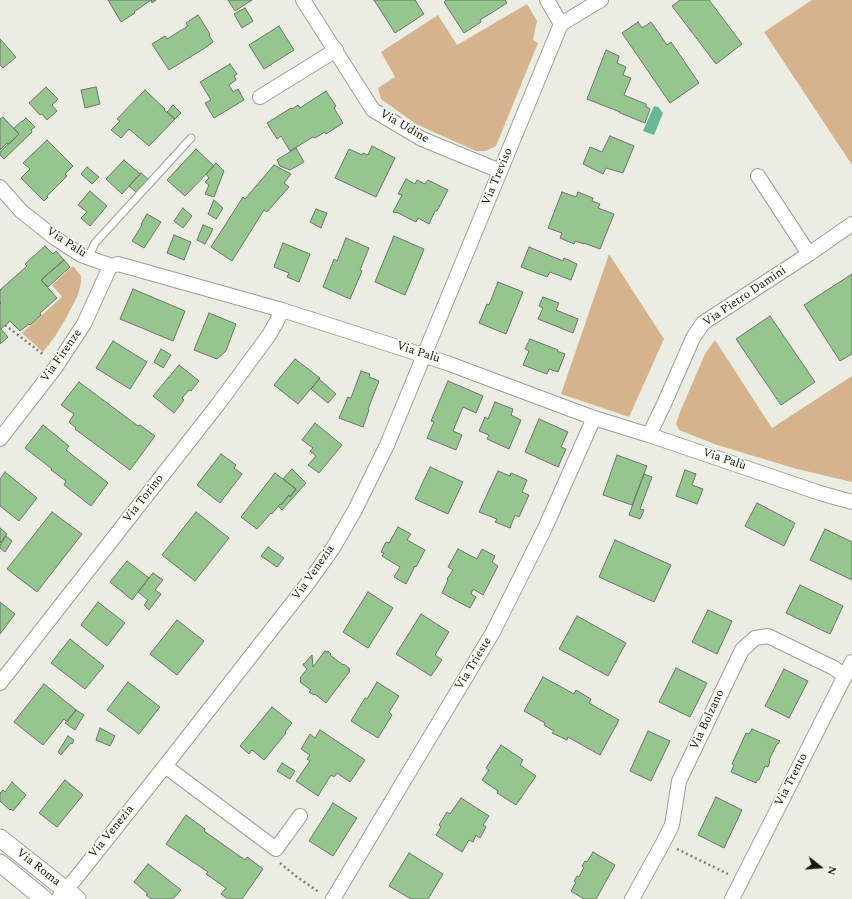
<!DOCTYPE html>
<meta charset="utf-8">
<style>
body{margin:0}
#map{position:relative;width:852px;height:899px;overflow:hidden;background:#ebede3;font-family:Spectral,serif}
canvas{display:block}
.north{position:absolute;left:800px;top:847px;width:40px;height:40px;-webkit-text-stroke:3px #f8fbf1;paint-order:stroke;rotate:107deg;font-size:11px;font-weight:700;line-height:16px;text-align:center;color:#151512}
.north::after{content:'';display:block;margin:auto;width:14px;height:18px;background:#151512;clip-path:polygon(50% 0,100% 100%,50% 72%,0 100%)}
</style>
<div id="map">
<canvas width="852" height="899"></canvas>
<div class="north">N</div>
</div>
<script>
const ctx = document.querySelector('canvas').getContext('2d');
ctx.lineJoin = 'round';
function fillPath(path, color) { ctx.fillStyle = color; ctx.fill(path, 'evenodd'); }
const poly = rows => new Path2D(rows.map(r => 'M' + r).join(''));
function stroke(path, color, width, dash) { ctx.strokeStyle = color; ctx.lineWidth = width; ctx.lineCap = dash ? 'butt' : 'round'; ctx.setLineDash(dash || []); ctx.stroke(path); }
function write(font, color, halo, rows, align = 'center') {
  ctx.font = font + ' Spectral,serif'; ctx.lineWidth = 3.5; ctx.setLineDash([]); ctx.textBaseline = 'middle'; ctx.strokeStyle = halo; ctx.fillStyle = color; for (const [text, x, y, turn = 0] of rows) {
    ctx.save(); ctx.translate(x, y); ctx.rotate((+turn || 0) * Math.PI / 180); ctx.textAlign = isNaN(turn) ? turn : align; if (halo) ctx.strokeText(text, 0, 0); ctx.fillText(text, 0, 0); ctx.restore();
  }
}
const green = poly([
 [812,0,852,0,852,165,764,32],
 [527,4,537,21,533,40,538,43,496,146,486,151,476,151,416,124,381,99,378,88,395,77,381,52,438,15,457,45],
 [609,254,664,339,629,417,561,394],
 [73,266,81,276,81,282,78,295,66,318,56,335,43,352,22,333,62,297,52,285],
 [715,340,772,428,852,376,852,482,797,469,717,445,679,430,676,424,680,412,705,354]
]);
const water = poly([
 [654,106,658,107,663,113,654,135,643,131]
]);
const building = poly([
 [108,0,156,0,152,3,151,0,134,12,135,13,121,22,108,0],
 [228,0,252,0,235,11,228,0],
 [374,0,415,0,424,14,395,33,374,0],
 [446,0,505,0,507,3,480,20,481,22,464,33,444,2,446,0],
 [680,0,709,0,742,44,716,64,672,6,680,0],
 [245,8,253,21,242,28,234,14,245,8],
 [198,15,210,34,209,35,213,42,205,48,169,70,152,44,165,36,167,39,188,26,186,23,198,15],
 [638,22,642,28,651,22,667,45,671,42,699,83,670,103,622,33,638,22],
 [279,26,294,50,264,69,249,45,279,26],
 [0,39,16,57,3,68,0,65,0,39],
 [606,50,619,56,617,63,626,67,623,75,631,78,624,95,646,104,646,107,650,109,645,123,620,113,620,112,587,99,606,50],
 [230,64,237,74,234,76,236,80,229,85,233,92,238,89,244,100,214,118,205,103,211,100,200,82,230,64],
 [46,87,58,99,52,105,57,111,47,120,42,114,40,115,29,103,46,87],
 [96,87,100,104,85,108,81,90,96,87],
 [145,90,165,109,164,110,175,119,149,146,129,129,121,138,111,130,120,121,117,119,145,90],
 [326,91,336,106,334,108,343,123,326,134,325,132,315,138,313,137,290,151,281,136,277,139,267,123,291,108,292,109,298,105,300,108,326,91],
 [173,105,181,113,175,119,167,112,173,105],
 [3,117,19,134,9,144,7,143,0,150,0,119,3,117],
 [26,118,35,127,31,130,32,132,4,159,0,155,0,152,19,134,14,128,22,121,23,121,26,118],
 [610,136,634,146,623,173,606,168,603,174,583,164,590,147,602,152,610,136],
 [47,140,73,166,65,174,67,176,47,196,48,197,44,201,21,178,30,169,23,163,47,140],
 [372,146,395,158,376,197,335,178,349,149,362,155,363,153,368,155,372,146],
 [296,148,304,162,290,170,280,166,277,160,296,148],
 [196,149,214,166,185,196,167,180,196,149],
 [124,160,140,174,122,194,106,179,124,160],
 [216,163,224,171,214,197,205,194,209,185,205,182,209,178,206,174,216,163],
 [274,165,291,174,284,183,289,187,267,212,264,210,232,261,211,247,243,197,245,199,274,165],
 [87,167,99,177,92,184,81,174,87,167],
 [141,173,148,179,136,192,129,186,141,173],
 [406,179,415,184,417,180,425,184,428,180,448,190,437,211,435,211,429,224,418,218,416,222,396,212,395,213,393,212,402,195,398,194,406,179],
 [90,191,107,206,90,226,81,218,87,212,78,205,90,191],
 [562,192,576,197,578,192,593,198,592,201,600,204,598,208,614,214,600,249,584,243,584,244,575,241,574,244,560,238,562,233,548,228,562,192],
 [214,200,223,208,216,219,208,214,214,200],
 [183,208,192,216,183,228,174,221,183,208],
 [316,209,327,213,321,228,310,222,316,209],
 [147,214,161,222,144,248,132,241,142,225,141,224,147,214],
 [203,225,213,229,205,244,197,240,203,225],
 [174,235,191,242,184,260,167,253,174,235],
 [394,236,424,249,405,295,375,282,394,236],
 [346,238,369,248,360,270,362,271,350,299,323,287,334,259,337,261,346,238],
 [283,243,310,254,299,282,287,277,289,273,274,267,283,243],
 [45,246,53,254,56,251,64,260,41,280,57,298,40,313,41,315,30,325,29,324,20,331,10,321,1,329,8,337,0,344,0,304,1,303,0,302,0,290,27,266,25,264,45,246],
 [529,247,563,261,564,258,577,264,571,280,550,272,547,277,521,267,529,247],
 [64,260,70,267,48,287,41,280,64,260],
 [852,274,852,354,840,361,804,305,852,274],
 [498,282,523,292,506,334,479,323,487,304,489,305,498,282],
 [133,289,185,311,173,341,120,319,133,289],
 [543,297,559,303,556,310,578,319,573,333,538,319,543,308,539,306,543,297],
 [209,313,236,324,226,351,217,359,194,350,209,313],
 [770,316,815,382,781,405,736,339,770,316],
 [530,339,558,350,557,351,565,354,558,372,549,369,547,374,523,365,529,351,525,349,530,339],
 [113,341,147,362,130,389,96,368,113,341],
 [161,349,171,355,163,368,154,362,161,349],
 [295,359,320,378,298,404,274,385,295,359],
 [179,365,199,381,191,391,189,390,182,398,184,400,174,413,153,396,179,365],
 [361,371,370,374,369,377,379,381,368,409,369,410,363,427,339,418,348,397,351,398,361,371],
 [319,379,336,394,328,403,311,389,319,379],
 [448,381,483,396,476,413,463,407,453,431,462,435,456,450,427,438,434,422,431,421,448,381],
 [79,382,138,426,140,425,155,436,130,470,75,429,76,428,69,422,74,414,61,405,79,382],
 [495,402,513,409,511,415,521,420,509,449,487,439,489,435,479,431,485,417,488,419,495,402],
 [539,419,568,432,561,447,566,449,558,467,525,452,539,419],
 [315,423,342,445,319,473,308,465,316,456,310,451,313,448,302,440,315,423],
 [43,425,69,446,66,450,108,483,91,506,64,485,66,481,51,470,52,469,25,448,43,425],
 [221,454,236,465,234,468,242,474,220,503,197,485,221,454],
 [617,455,647,466,632,505,603,495,617,455],
 [430,467,463,482,448,514,415,499,430,467],
 [292,469,306,483,282,510,278,506,280,504,281,505,289,495,290,497,296,489,283,479,292,469],
 [685,470,696,474,692,485,703,489,697,504,676,496,685,470],
 [498,471,510,476,511,473,527,480,522,492,529,495,519,517,515,515,510,528,495,522,497,519,479,512,498,471],
 [5,472,37,498,19,521,0,506,0,479,5,472],
 [275,473,296,489,290,497,289,495,281,505,280,504,272,514,271,513,257,529,241,517,275,473],
 [644,474,652,477,640,509,644,510,640,519,629,515,644,474],
 [757,503,795,523,784,546,745,526,757,503],
 [52,512,82,534,37,592,7,569,52,512],
 [196,512,229,538,195,581,162,555,196,512],
 [398,527,411,534,407,540,425,550,416,567,415,566,406,584,394,577,400,567,382,556,384,553,381,552,386,542,389,543,398,527],
 [0,528,7,534,0,543,0,528],
 [825,529,852,542,852,580,810,560,825,529],
 [6,536,12,541,5,552,0,548,0,545,6,536],
 [615,540,671,565,654,602,599,577,615,540],
 [268,547,284,558,277,567,261,556,268,547],
 [458,549,477,559,482,549,495,556,492,562,498,566,483,595,473,589,471,594,476,597,470,608,442,593,448,580,447,579,453,570,448,567,458,549],
 [127,561,149,578,132,600,110,582,127,561],
 [153,573,163,580,155,590,161,594,149,610,144,605,148,600,138,592,153,573],
 [800,585,843,606,830,634,786,613,800,585],
 [368,592,393,608,368,648,343,632,368,592],
 [0,602,15,614,0,634,0,602],
 [98,602,125,623,107,646,81,625,98,602],
 [708,610,732,621,717,654,692,642,708,610],
 [421,614,449,632,435,655,442,660,431,676,396,654,421,614],
 [577,616,626,643,608,676,559,649,577,616],
 [177,620,204,641,177,675,150,654,177,620],
 [70,639,104,666,85,689,51,663,70,639],
 [325,651,326,652,328,651,331,654,330,655,343,665,344,664,350,669,348,670,350,671,326,703,315,694,314,695,309,692,311,690,300,682,301,679,300,678,307,669,303,665,303,664,305,663,312,655,313,667,325,651],
 [676,668,707,683,690,717,659,702,676,668],
 [784,669,808,681,789,718,765,706,784,669],
 [543,677,574,694,576,690,591,699,589,703,619,720,600,755,568,737,567,740,552,733,554,731,544,725,545,723,524,711,543,677],
 [128,682,160,707,139,734,107,710,128,682],
 [377,682,399,696,389,712,392,715,378,738,351,721,365,698,367,699,377,682],
 [44,684,76,710,67,722,64,719,43,745,14,722,44,684],
 [272,707,292,723,285,732,286,733,264,760,252,750,249,754,240,746,272,707],
 [76,710,84,715,75,730,65,723,76,710],
 [100,728,115,736,110,746,96,740,100,728],
 [752,729,780,741,778,744,777,744,769,760,770,761,768,767,765,766,759,780,757,780,756,783,731,772,734,765,732,764,746,733,749,734,752,729],
 [320,730,365,760,350,782,337,773,334,777,331,775,318,796,296,781,310,761,307,759,310,755,301,749,310,734,315,738,320,730],
 [648,731,670,741,651,781,630,771,648,731],
 [68,736,74,740,72,744,71,743,65,750,61,755,58,752,68,736],
 [501,745,523,760,520,765,536,776,516,805,497,793,498,791,482,780,489,770,486,768,501,745],
 [282,763,295,771,290,779,277,771,282,763],
 [65,780,83,795,57,827,39,813,65,780],
 [12,782,26,795,13,811,11,809,10,810,0,801,0,793,3,790,5,792,12,782],
 [716,797,742,810,724,848,698,835,716,797],
 [461,798,489,816,483,825,486,827,480,838,476,835,473,842,469,840,462,852,436,835,441,827,439,825,447,812,450,814,461,798],
 [333,803,357,818,333,856,309,841,333,803],
 [186,815,205,829,204,831,245,860,247,857,263,869,242,899,228,899,221,894,226,888,206,874,208,872,166,844,186,815],
 [593,852,615,865,596,899,584,899,571,891,576,882,574,881,577,876,579,877,584,867,582,866,585,861,587,862,593,852],
 [409,853,443,874,428,899,411,899,389,886,409,853],
 [148,864,181,890,173,899,151,899,146,895,148,894,134,882,148,864]
]);
const path = poly([
 [5,325,44,355],
 [677,849,728,874],
 [280,863,297,877,319,892]
]);
const service = poly([
 [88,258,95,243,191,138]
]);
const minor = poly([
 [303,0,373,110,422,139,500,171],
 [561,24,601,0],
 [260,97,336,50],
 [758,176,809,254],
 [0,187,21,211,55,238,81,255,112,266,118,264,282,310,410,351,447,363,594,418,649,435,820,493,852,502],
 [649,435,664,404,693,338,703,323,809,254,852,224],
 [0,439,55,368,84,324,109,269,112,266],
 [0,683,219,403,269,335,277,321,282,310],
 [165,766,276,849,300,816],
 [58,899,76,878,165,766,308,583,333,548,355,510,387,445,561,24,547,0],
 [333,899,493,632,545,528,594,418],
 [632,899,663,843,672,825,679,781,742,650,755,638,768,636,834,668,845,676],
 [732,899,852,662]
]);
const tertiary = poly([
 [0,838,77,899],
 [0,863,44,899]
]);
const streetNames = [
 ["Via Udine",404,127,30],
 ["Via Treviso",498,177,-67],
 ["Via Palù",66,243,33],
 ["Via Pietro Damini",745,297,-34],
 ["Via Palù",418,353,18],
 ["Via Firenze",62,356,-55],
 ["Via Palù",724,460,19],
 ["Via Torino",144,499,-52],
 ["Via Venezia",314,573,-55],
 ["Via Trieste",474,664,-59],
 ["Via Bolzano",708,720,-65],
 ["Via Trento",792,780,-63],
 ["Via Venezia",112,832,-51],
 ["Via Roma",38,868,38]
];
fillPath(green, '#d5b48d');
fillPath(water, '#66b796');
fillPath(building, '#94c68e');
stroke(building, '#6d746c', 1);
stroke(service, '#9da096', 9);
stroke(minor, '#9da096', 16);
stroke(tertiary, '#9da096', 19);
stroke(path, '#7f8079', 2.5, [2, 3]);
stroke(service, '#fff', 7);
stroke(minor, '#fff', 14);
stroke(tertiary, '#fff', 17);
write('12px', '#151512', '#f8fbf1', streetNames);
</script>
